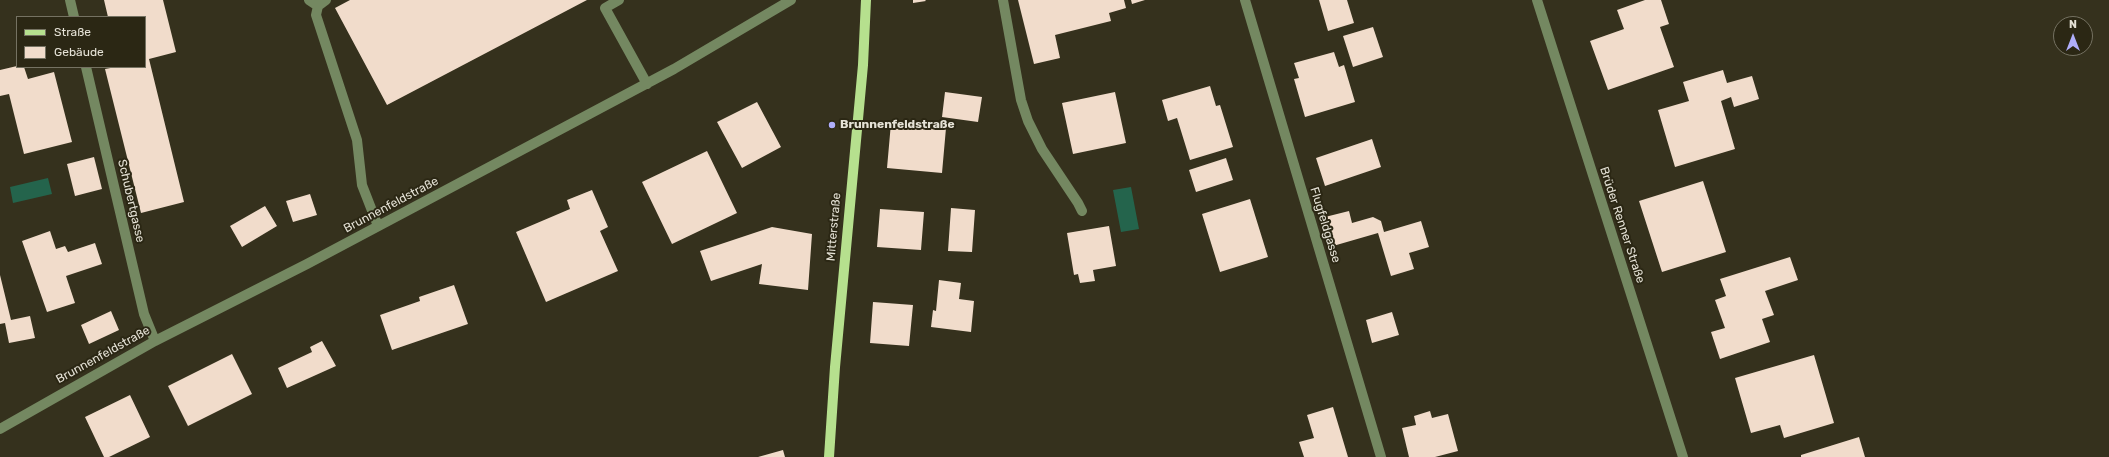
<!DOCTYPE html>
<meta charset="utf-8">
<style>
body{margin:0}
#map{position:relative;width:2109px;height:457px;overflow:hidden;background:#35311d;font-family:Rubik,sans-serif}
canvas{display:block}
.legend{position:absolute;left:16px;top:16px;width:130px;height:52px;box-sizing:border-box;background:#2b2714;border:1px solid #757262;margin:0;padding:5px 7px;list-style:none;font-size:12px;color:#e5e2d6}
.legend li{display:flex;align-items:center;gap:8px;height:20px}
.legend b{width:20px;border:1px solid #757262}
.north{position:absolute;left:2053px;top:16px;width:40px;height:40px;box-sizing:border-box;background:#2b2714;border:1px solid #757262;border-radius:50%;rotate:0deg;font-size:11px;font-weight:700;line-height:16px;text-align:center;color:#e5e2d6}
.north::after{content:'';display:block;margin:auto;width:14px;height:18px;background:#afaefa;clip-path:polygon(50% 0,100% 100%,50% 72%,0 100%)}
</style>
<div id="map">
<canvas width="2109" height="457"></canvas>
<ul class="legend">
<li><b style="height:5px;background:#b6e08e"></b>Straße</li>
<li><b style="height:11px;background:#f1dccb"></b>Gebäude</li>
</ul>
<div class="north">N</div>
</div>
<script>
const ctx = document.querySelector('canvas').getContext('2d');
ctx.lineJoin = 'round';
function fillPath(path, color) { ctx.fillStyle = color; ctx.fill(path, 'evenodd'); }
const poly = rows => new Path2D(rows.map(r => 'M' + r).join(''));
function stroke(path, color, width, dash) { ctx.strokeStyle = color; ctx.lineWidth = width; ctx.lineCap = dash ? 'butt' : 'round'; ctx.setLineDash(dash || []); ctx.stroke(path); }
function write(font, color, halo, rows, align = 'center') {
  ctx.font = font + ' Rubik,sans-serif'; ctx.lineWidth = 4; ctx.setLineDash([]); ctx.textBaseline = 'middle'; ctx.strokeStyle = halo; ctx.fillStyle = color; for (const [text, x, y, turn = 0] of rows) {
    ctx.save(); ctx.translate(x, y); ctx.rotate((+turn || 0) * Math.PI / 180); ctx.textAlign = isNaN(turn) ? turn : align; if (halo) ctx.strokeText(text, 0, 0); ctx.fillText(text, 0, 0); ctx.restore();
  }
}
const water = poly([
 [48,178,52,194,13,203,10,187],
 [1131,187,1139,229,1121,232,1113,190]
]);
const building = poly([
 [104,0,163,0,176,52,149,59,184,202,141,213,105,69,116,67,145,67,145,17,108,17],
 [350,0,587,0,387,105,335,8],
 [913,0,925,0,926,1,913,3],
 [1018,0,1124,0,1126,8,1109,13,1111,21,1055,35,1060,58,1034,64],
 [1131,0,1145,0,1132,4],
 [1319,0,1347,0,1354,23,1328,31],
 [1645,0,1661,0,1669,24,1660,27,1674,67,1608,90,1590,41,1624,29,1617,10],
 [1373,27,1383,57,1353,67,1343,36],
 [1334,52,1339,67,1344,65,1355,102,1305,117,1294,79,1299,78,1294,63],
 [17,66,24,67,28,79,54,72,72,142,24,154,9,94,0,96,0,70],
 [1723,70,1727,83,1752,76,1759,99,1734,107,1731,97,1721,101,1735,149,1675,167,1658,110,1689,101,1683,82],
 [1210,86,1216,106,1220,105,1233,147,1190,160,1177,118,1168,121,1162,100],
 [945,92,982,97,978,122,942,117],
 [1115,92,1126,143,1073,154,1062,103],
 [757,102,781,147,742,168,717,122],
 [891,123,946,128,942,173,887,168],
 [1372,139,1381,167,1325,186,1316,158],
 [707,151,737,213,672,244,642,182],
 [94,157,102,189,75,196,67,164],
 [1226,158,1233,180,1196,192,1189,170],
 [1703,181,1726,252,1662,272,1639,201],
 [592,190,608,227,600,231,618,271,546,302,516,232,570,209,567,200],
 [310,194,317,215,293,222,286,201],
 [1250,199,1268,257,1220,272,1202,214],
 [265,206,277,226,242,247,230,226],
 [951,208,975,210,972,252,948,251],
 [880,209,924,212,921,250,877,247],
 [1349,211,1352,223,1373,217,1381,221,1384,232,1421,221,1429,247,1409,253,1414,269,1391,276,1378,233,1333,246,1325,217],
 [1109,226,1116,266,1093,270,1095,281,1080,283,1078,274,1074,275,1067,233],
 [772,227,812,234,808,290,759,284,762,264,711,281,700,251],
 [50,231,56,249,65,246,68,252,95,243,102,264,66,276,75,303,47,312,22,241],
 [1790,257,1798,280,1765,291,1774,315,1762,319,1770,342,1720,359,1711,332,1725,328,1715,300,1726,296,1720,279],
 [0,275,11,320,30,316,35,338,9,343,5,323,0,324],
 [939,280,961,283,959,299,974,301,971,332,931,327,933,310,936,311],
 [454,285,468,324,392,350,380,315,420,301,419,297],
 [873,302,913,305,909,346,870,343],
 [111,311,119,330,89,344,81,325],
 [1392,312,1399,335,1372,343,1366,320],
 [322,341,336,366,287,388,278,368,312,352,310,347],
 [232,354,252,394,188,426,168,386],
 [1814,355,1834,423,1784,438,1780,425,1751,433,1735,378],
 [130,395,150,437,109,457,104,457,85,417],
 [1333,407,1348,457,1304,457,1299,442,1314,438,1307,415],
 [1430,411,1432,418,1448,414,1458,451,1435,457,1409,457,1402,428,1416,425,1414,416],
 [1859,437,1865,457,1801,457,1801,455],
 [783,450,785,457,758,457]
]);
const minor = poly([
 [70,0,74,17],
 [309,0,318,6],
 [326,0,318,6,316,15,357,140,362,185,378,226],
 [619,0,605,8,647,84],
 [1003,0,1021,100,1028,121,1042,149,1078,203,1082,211],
 [1245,0,1381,457],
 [1537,0,1683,457],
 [86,67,144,314,155,341],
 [0,429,155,341,307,264,674,69,791,0]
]);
const major = poly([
 [829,457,835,367,863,65,866,0]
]);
const markers = [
 [832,125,4,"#afaefa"]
];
const poiNames = [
 ["Brunnenfeldstraße",840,125]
];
const streetNames = [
 ["Schubertgasse",131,201,77],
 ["Brunnenfeldstraße",391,205,-28],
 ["Flugfeldgasse",1325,225,73],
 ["Brüder Renner Straße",1622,225,72],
 ["Mitterstraße",834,227,-85],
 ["Brunnenfeldstraße",103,355,-29]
];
fillPath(water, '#24644c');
fillPath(building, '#f1dccb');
stroke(minor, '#748861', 10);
stroke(major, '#b6e08e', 10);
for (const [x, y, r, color] of markers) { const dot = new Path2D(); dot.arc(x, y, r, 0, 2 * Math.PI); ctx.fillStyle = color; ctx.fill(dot); stroke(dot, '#2b2714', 1.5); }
write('bold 12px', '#e5e2d6', '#2b2714', poiNames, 'left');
write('12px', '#e5e2d6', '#2b2714', streetNames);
</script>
